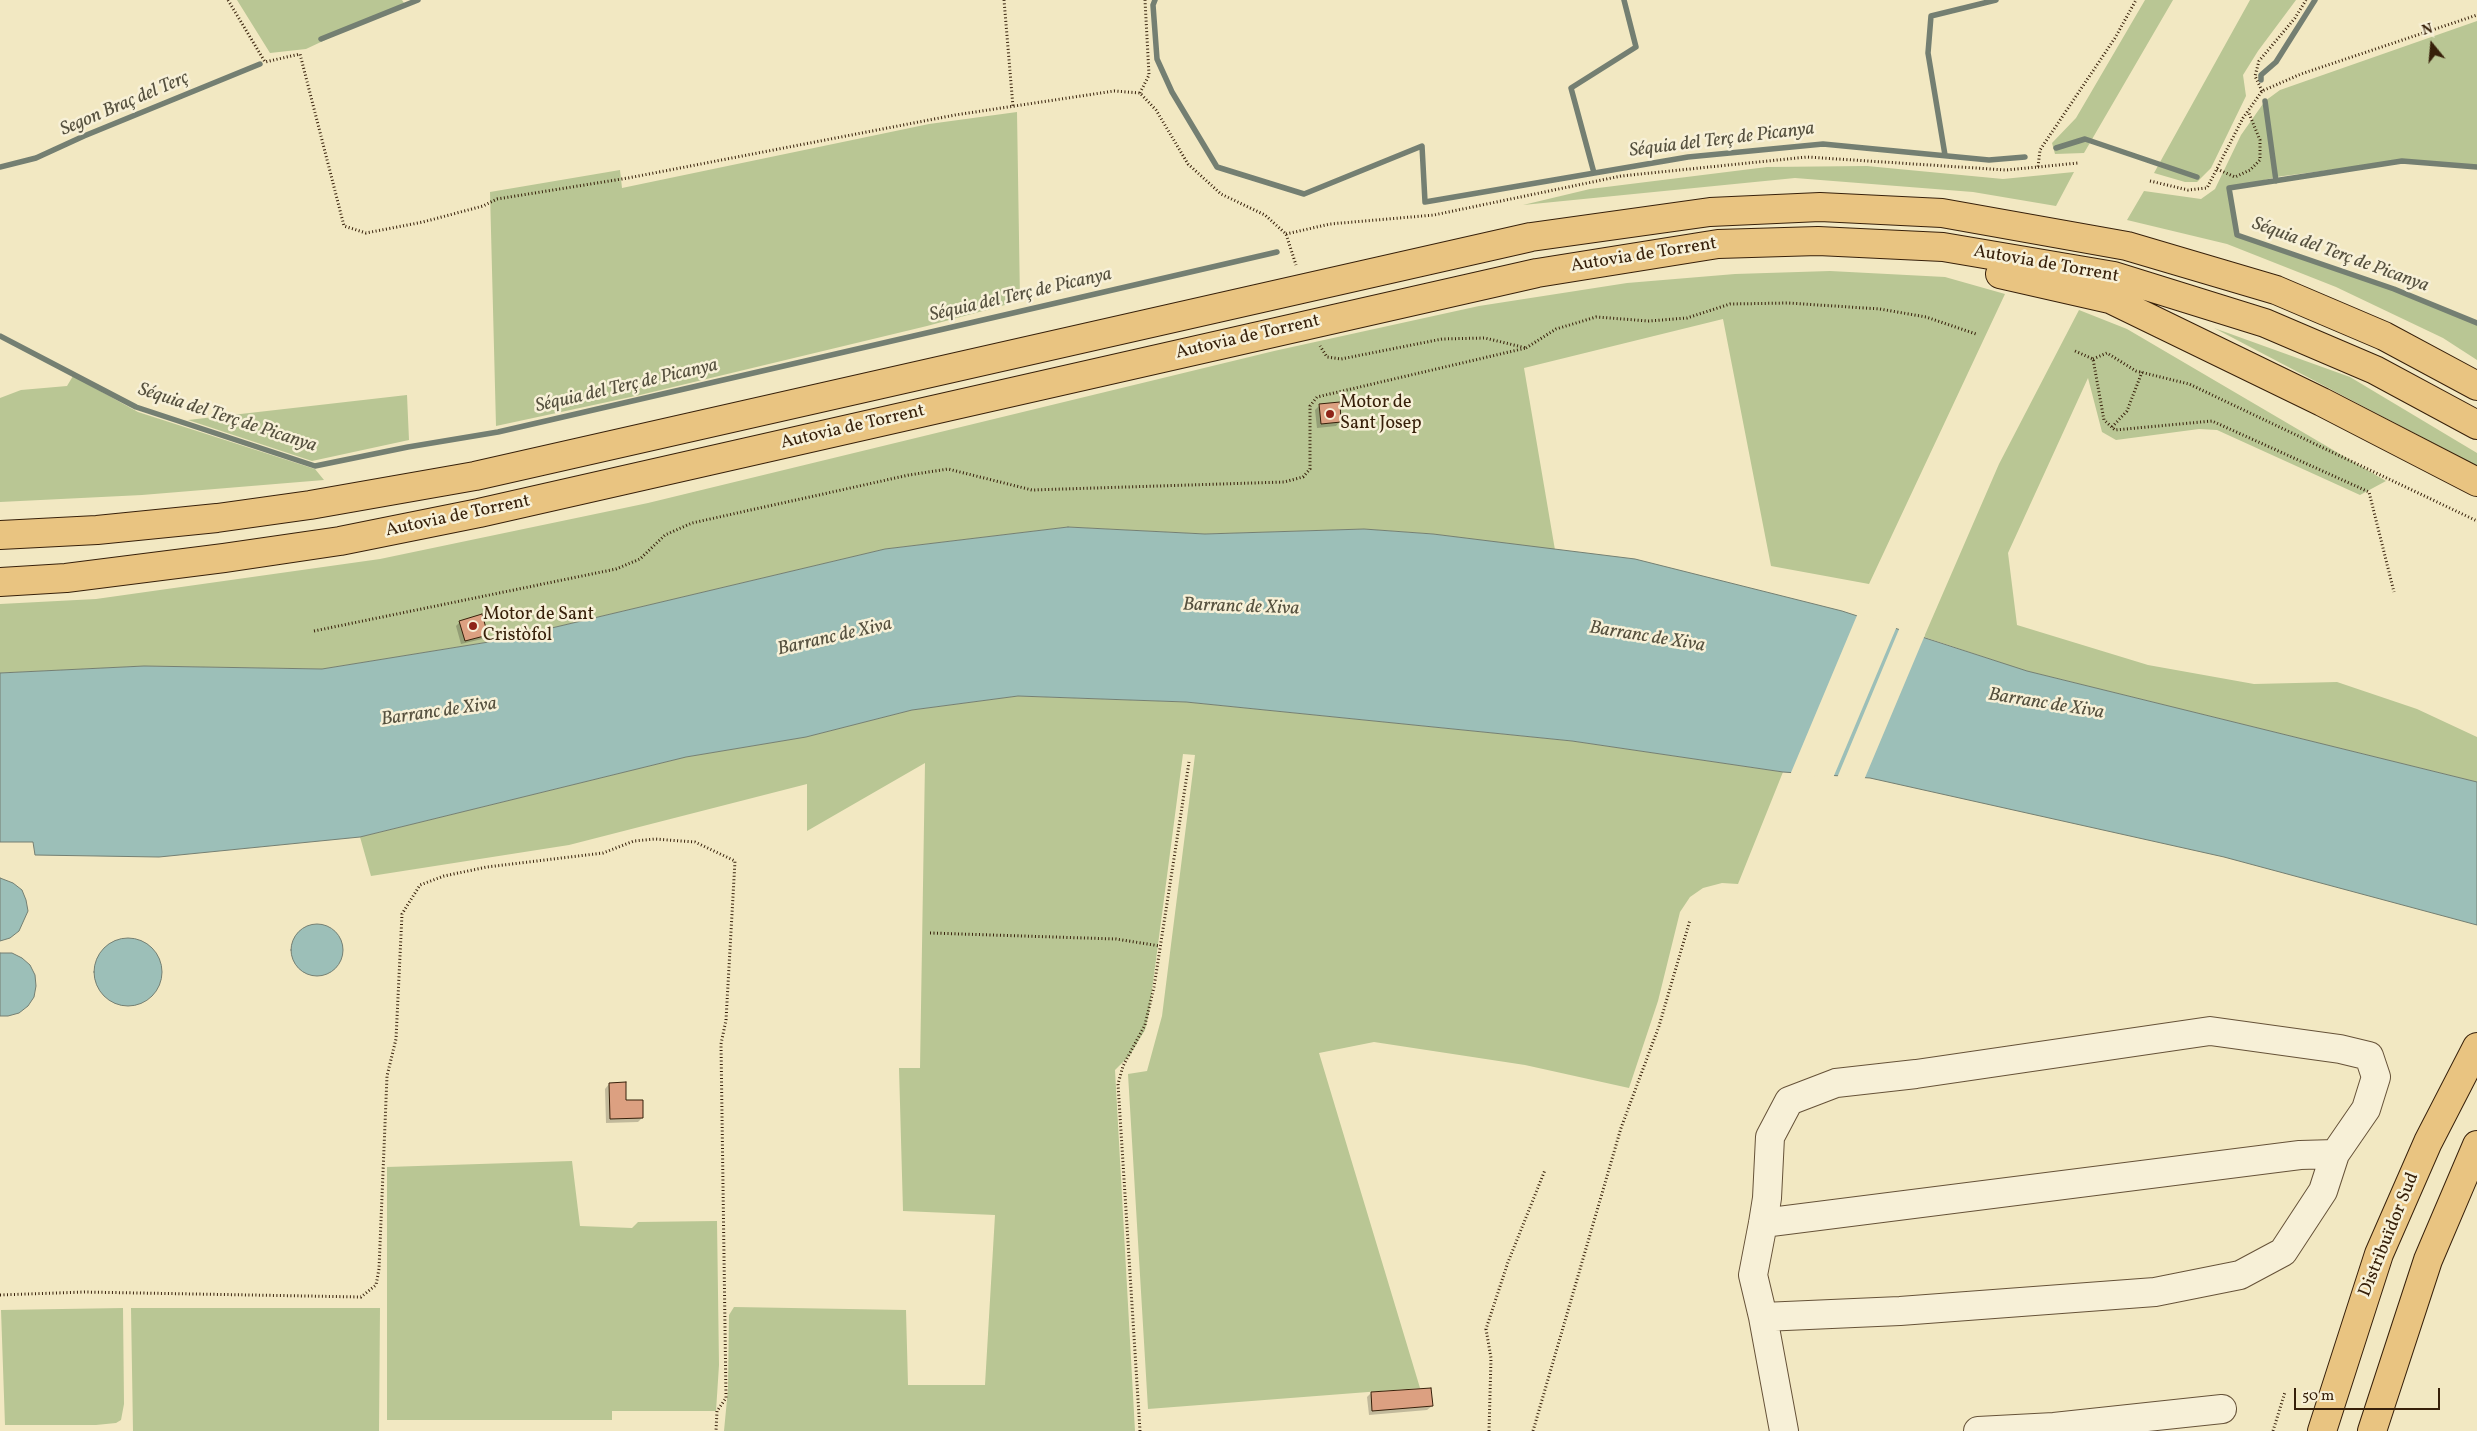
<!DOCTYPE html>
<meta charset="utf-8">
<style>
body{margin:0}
#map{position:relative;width:2477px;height:1431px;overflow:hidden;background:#f2e8c2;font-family:Vollkorn,serif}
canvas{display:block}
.north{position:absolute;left:2407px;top:20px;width:50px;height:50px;-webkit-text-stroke:4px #f7f0d7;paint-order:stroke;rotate:343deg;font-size:14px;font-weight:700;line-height:20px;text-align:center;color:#37200a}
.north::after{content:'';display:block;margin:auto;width:18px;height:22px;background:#37200a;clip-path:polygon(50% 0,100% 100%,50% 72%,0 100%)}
.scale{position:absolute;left:2294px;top:1388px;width:146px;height:22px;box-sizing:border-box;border:2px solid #37200a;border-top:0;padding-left:6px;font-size:15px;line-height:18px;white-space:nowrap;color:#37200a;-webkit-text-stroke:4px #f7f0d7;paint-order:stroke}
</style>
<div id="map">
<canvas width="2477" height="1431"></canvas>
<div class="north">N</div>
<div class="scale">50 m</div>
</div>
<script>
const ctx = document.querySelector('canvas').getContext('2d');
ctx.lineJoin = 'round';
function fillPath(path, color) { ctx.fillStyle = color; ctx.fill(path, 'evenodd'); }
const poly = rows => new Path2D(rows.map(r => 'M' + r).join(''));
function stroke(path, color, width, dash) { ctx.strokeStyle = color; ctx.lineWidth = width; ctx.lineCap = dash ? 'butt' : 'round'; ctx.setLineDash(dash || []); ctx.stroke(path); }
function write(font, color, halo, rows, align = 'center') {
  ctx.font = font + ' Vollkorn,serif'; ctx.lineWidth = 5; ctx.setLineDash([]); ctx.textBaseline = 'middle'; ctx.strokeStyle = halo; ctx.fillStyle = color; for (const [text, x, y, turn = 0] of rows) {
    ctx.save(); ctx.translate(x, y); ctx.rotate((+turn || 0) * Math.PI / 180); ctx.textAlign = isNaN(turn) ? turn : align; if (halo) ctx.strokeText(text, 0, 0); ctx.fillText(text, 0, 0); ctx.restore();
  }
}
const green = poly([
 [237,0,402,0,404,3,306,49,270,53],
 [2145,0,2173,0,2084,153,2055,154,2052,143,2076,118],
 [2250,0,2296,0,2258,51,2243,75,2246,96,2211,168,2197,182,2185,182,2154,173],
 [2477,21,2477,165,2405,160,2276,177,2229,189,2237,235,2394,289,2472,320,2477,323,2477,360,2443,338,2336,287,2227,244,2127,220,2144,191,2201,199,2215,189,2241,135,2265,101,2280,90],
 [1017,112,1020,301,927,326,640,395,496,426,490,192,620,170,622,188,929,124],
 [1867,166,2003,179,2074,172,2056,206,1973,192,1795,178,1523,205,1590,189,1767,167],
 [1830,271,1945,277,2005,294,1869,584,1771,566,1723,319,1524,368,1555,550,1433,534,1364,529,1205,534,1068,527,885,549,501,640,322,669,144,666,0,673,0,604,96,599,380,559,648,503,1274,351,1479,306,1627,283,1735,274],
 [2079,310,2127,329,2386,481,2360,495,2217,430,2199,429,2116,440,2102,432,2088,378,2008,553,2017,625,2148,665,2254,684,2337,682,2417,709,2477,737,2477,782,2023,670,1924,637,1999,464],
 [2214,328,2350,377,2477,453,2477,466],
 [73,376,138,412,315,469,324,480,142,495,0,502,0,398,21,390,67,386],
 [407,395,409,440,312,461,188,420],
 [1018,696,1186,702,1572,741,1783,772,1738,884,1722,883,1703,888,1690,897,1680,912,1658,1001,1629,1088,1525,1065,1374,1042,1319,1053,1420,1388,1148,1409,1128,1074,1147,1071,1162,1016,1195,755,1183,754,1149,1013,1145,1030,1130,1055,1115,1070,1135,1431,724,1431,728,1389,729,1315,734,1307,906,1310,908,1385,985,1385,995,1215,903,1211,899,1068,920,1068,925,763,807,831,807,784,569,845,371,876,360,837,686,757,806,737,912,710],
 [572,1161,580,1226,632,1228,638,1222,717,1221,719,1365,716,1411,612,1411,612,1420,387,1420,387,1167],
 [123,1308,124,1404,121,1420,116,1423,96,1425,5,1425,1,1310],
 [131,1308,380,1308,379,1431,133,1431]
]);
const water = poly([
 [1068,527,1205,534,1364,529,1433,534,1635,559,1842,611,2027,671,2477,782,2477,925,2224,857,1870,778,1783,772,1572,741,1186,702,1018,696,912,710,806,737,686,757,360,837,159,857,35,855,33,842,0,842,0,673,144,666,322,669,501,640,885,549,1068,527],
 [0,878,13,883,22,890,26,900,28,911,19,931,10,938,0,941,0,878],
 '291 950a26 26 0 1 1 52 0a26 26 0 1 1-52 0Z',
 '94 972a34 34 0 1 1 68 0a34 34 0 1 1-68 0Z',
 [0,953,12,953,22,958,30,965,35,975,36,986,34,997,28,1006,19,1013,8,1016,0,1016,0,953]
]);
const pier = poly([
 [1858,613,1897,626,1833,778,1790,775],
 [1900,627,1925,635,1864,780,1837,778]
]);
const shadow = poly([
 [1319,406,1340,421,1336,426,1317,428,1315,410],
 [460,622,486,634,482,639,461,644,456,626],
 [609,1084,642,1118,638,1122,606,1123,605,1089],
 [1371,1393,1432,1406,1427,1410,1369,1415,1367,1397]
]);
const stream = poly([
 [1155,0,1153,5,1157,59,1172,92,1217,167,1304,194,1422,146,1425,202,1688,157,1823,144,1989,160,2025,157],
 [321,39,418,0],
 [2261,80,2261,75,2276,62,2315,0],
 [2265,101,2276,181],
 [2056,148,2085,139,2197,177],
 [1945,155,1928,53,1931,16,1996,0],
 [0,167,36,158,84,136,260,64],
 [2477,167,2402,161,2229,188,2237,235,2394,289,2477,323],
 [1594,173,1571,88,1636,47,1624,0],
 [0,336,136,407,315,466,408,447,498,432,1277,252]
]);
const building = poly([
 [1340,402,1341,422,1321,424,1319,404,1340,402],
 [482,614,488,635,465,641,459,621,482,614],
 [626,1082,626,1100,643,1100,643,1118,610,1119,609,1083,626,1082],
 [1431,1388,1433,1406,1372,1411,1371,1392,1431,1388]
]);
const path = poly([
 [228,0,265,62,300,54,344,226,366,233,423,222,483,206,497,199,628,178,955,115,1114,91,1140,93,1156,110,1188,164,1221,194,1265,215,1286,234,1296,265],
 [1004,0,1013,107],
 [2262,91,2255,76,2259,61,2295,18,2306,0],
 [1140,93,1149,75,1145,0],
 [2038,167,2078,163],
 [2217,169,2235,177,2250,170,2260,160,2260,140,2248,111],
 [2150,181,2188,190,2207,188,2243,118,2262,91,2301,74,2477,15],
 [1286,234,1330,224,1434,215,1621,176,1807,157,2006,170,2038,167,2040,150,2115,38,2136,0],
 [1526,348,1556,329,1596,317,1649,321,1687,318,1730,304,1788,303,1880,309,1926,317,1976,334],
 [2075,351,2093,359,2104,420,2115,430,2212,421,2369,492,2394,592],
 [2093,359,2107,353,2136,371,2189,384,2477,521],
 [2112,427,2127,411,2142,372],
 [314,631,616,569,640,559,665,535,692,523,909,475,948,469,1032,490,1284,482,1303,477,1310,469,1310,406,1317,397,1526,348,1485,338,1442,339,1341,359,1327,357,1320,346],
 [930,933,1116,939,1160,946],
 [0,1295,84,1292,361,1297,376,1285,379,1269,387,1076,396,1039,402,914,420,885,444,876,487,867,603,853,634,841,655,839,695,842,735,861,726,1020,721,1044,726,1398,717,1411,716,1431],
 [1140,1431,1118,1084,1123,1066,1145,1025,1154,987,1189,762],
 [1489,1431,1491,1358,1486,1329,1508,1262,1545,1170],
 [1533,1431,1621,1128,1659,1026,1690,920],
 [2273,1431,2285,1392]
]);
const minor = poly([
 [1763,1223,2300,1155,2335,1154,2366,1109,2376,1077,2369,1056,2340,1049,2210,1031,1916,1074,1836,1083,1789,1101,1770,1137,1767,1198,1763,1223,1753,1275,1763,1317,1784,1431],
 [1763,1317,1900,1311,2155,1292,2240,1275,2283,1252,2323,1191,2335,1154],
 [1978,1431,2054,1427,2222,1409]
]);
const highway = poly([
 [2000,274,2110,299,2322,402,2477,482],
 [0,535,97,530,217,518,310,505,475,476,1531,237,1710,212,1820,207,1942,213,2127,246,2276,290,2384,336,2477,386],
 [0,582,66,578,224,558,340,541,479,513,1537,273,1718,244,1818,241,1943,247,2114,276,2265,323,2375,370,2477,425],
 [2322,1431,2379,1254,2428,1142,2477,1047],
 [2372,1431,2428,1260,2477,1145]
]);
const markers = [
 [1330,414,5,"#8f2418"],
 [473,626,5,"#8f2418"]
];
const streetNames = [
 ["Autovia de Torrent",1644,256,-9],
 ["Autovia de Torrent",2046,265,10],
 ["Autovia de Torrent",1248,338,-13],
 ["Autovia de Torrent",853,428,-13],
 ["Autovia de Torrent",458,517,-12],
 ["Distribuïdor Sud",2390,1235,-68]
];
const poiNames = [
 ["Motor de",1340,404],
 ["Sant Josep",1340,425],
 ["Motor de Sant",483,616],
 ["Cristòfol",483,637]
];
const waterNames = [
 ["Segon Braç del Terç",125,105,-23],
 ["Séquia del Terç de Picanya",1722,141,-7],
 ["Séquia del Terç de Picanya",2340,256,20],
 ["Séquia del Terç de Picanya",1021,296,-13],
 ["Séquia del Terç de Picanya",627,387,-13],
 ["Séquia del Terç de Picanya",227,419,18],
 ["Barranc de Xiva",1241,608,2],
 ["Barranc de Xiva",835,638,-13],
 ["Barranc de Xiva",1647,638,9],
 ["Barranc de Xiva",2046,705,9],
 ["Barranc de Xiva",439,713,-8]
];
fillPath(green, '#b9c694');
fillPath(water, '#9cbfb8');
stroke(water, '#747f72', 1);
fillPath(pier, '#f2e8c2');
fillPath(shadow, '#0003');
stroke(stream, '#747f72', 5.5);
fillPath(building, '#dca081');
stroke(building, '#37200a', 1);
stroke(minor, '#665238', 30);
stroke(highway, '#37200a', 30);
stroke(path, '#37200a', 3, [1, 2.5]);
stroke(minor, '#f7f0d7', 28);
stroke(highway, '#e9c481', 28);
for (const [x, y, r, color] of markers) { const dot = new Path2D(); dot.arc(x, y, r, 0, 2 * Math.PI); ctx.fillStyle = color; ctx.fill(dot); stroke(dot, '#f7f0d7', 2); }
write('18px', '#37200a', '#f7f0d7', streetNames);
write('18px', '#37200a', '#f7f0d7', poiNames, 'left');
write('italic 19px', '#55503e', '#f7f0d7', waterNames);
</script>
